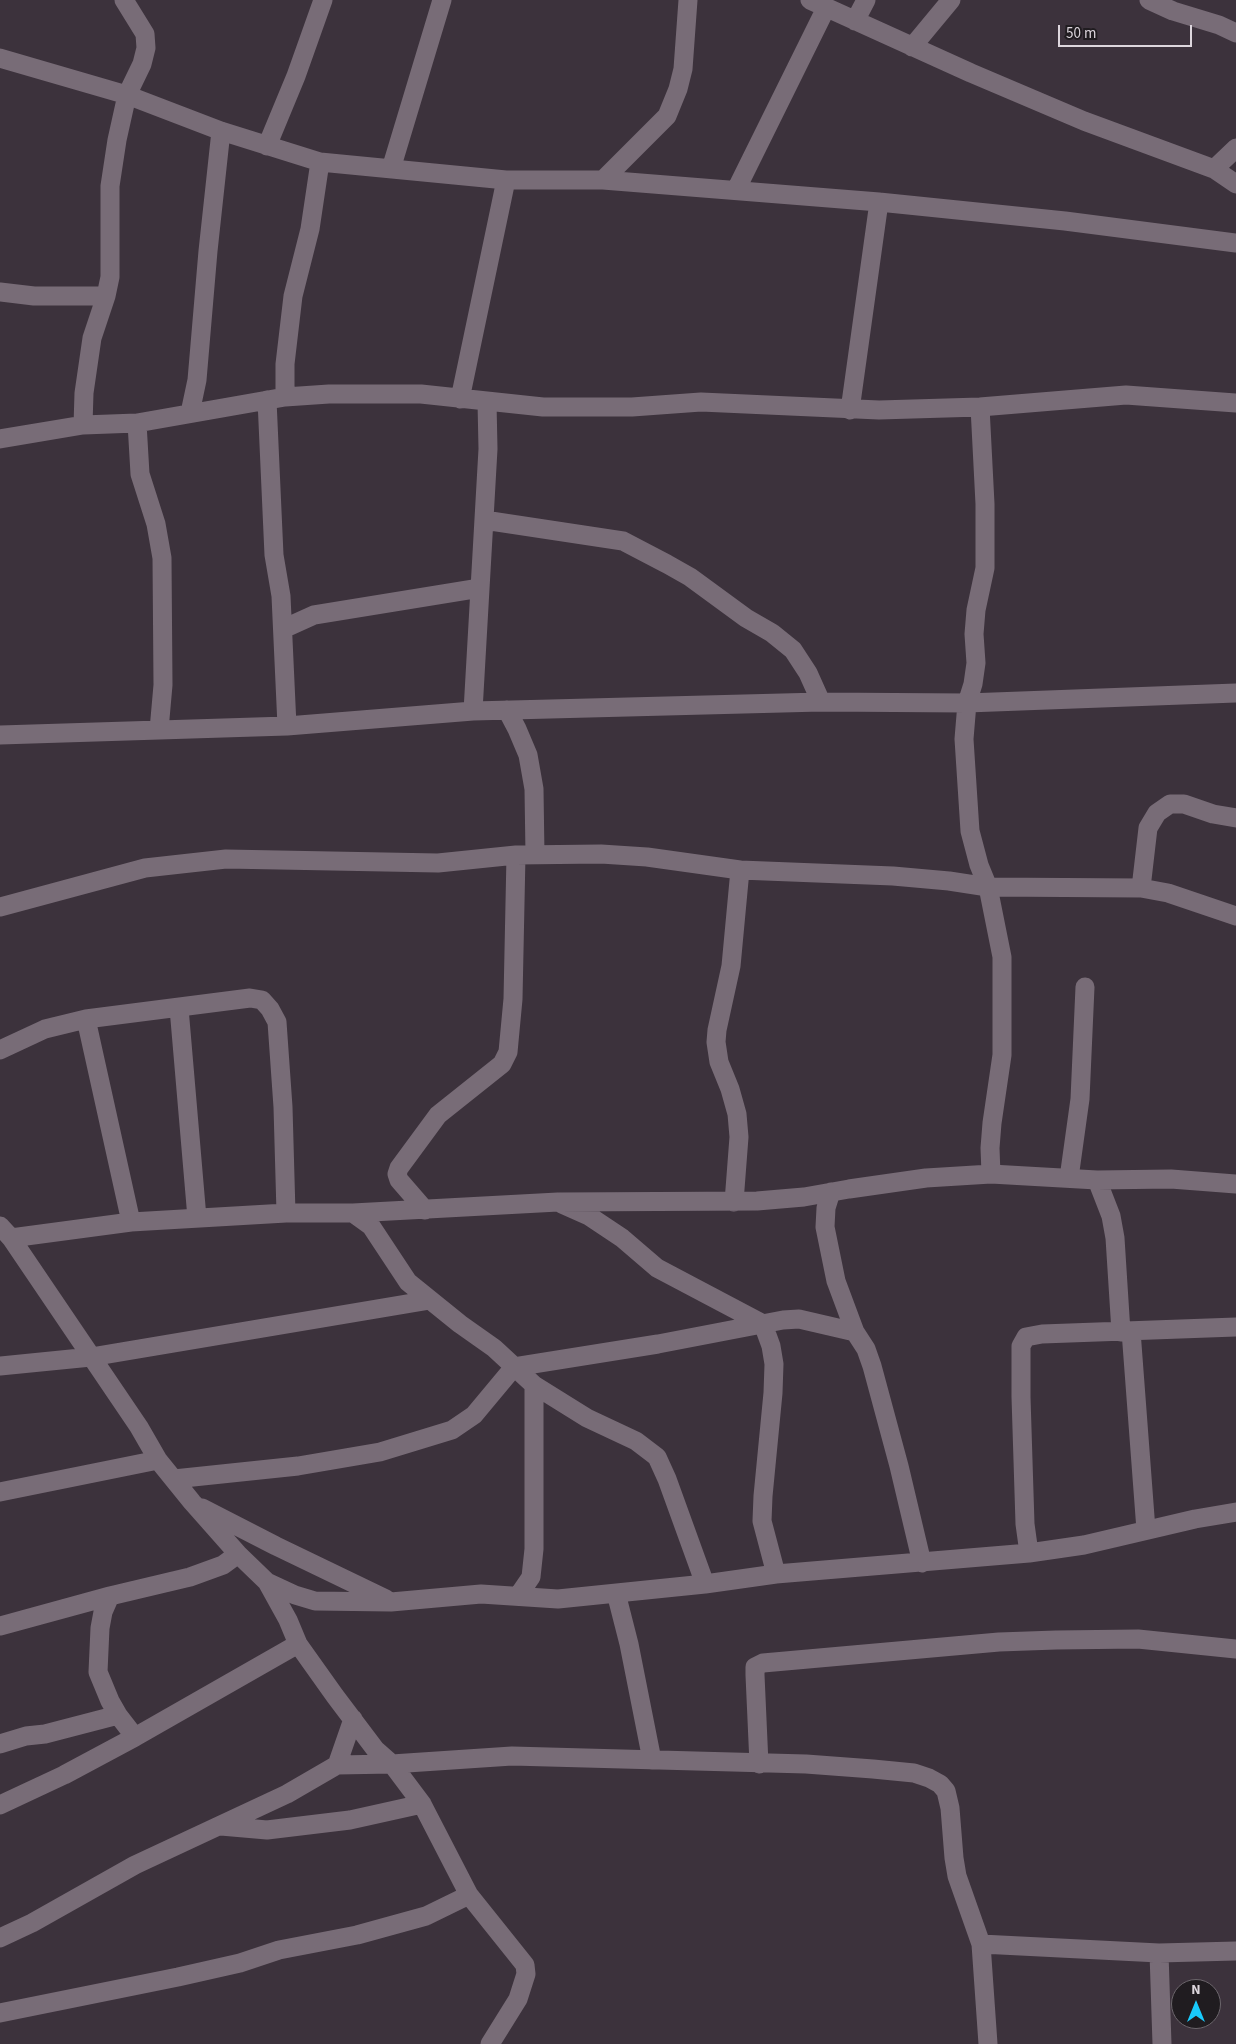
<!DOCTYPE html>
<style>
body{margin:0}
#map{position:relative;width:1236px;height:2044px;overflow:hidden;background:#3c323c;font-family:"Source Sans 3",sans-serif}
canvas{display:block}
.north{position:absolute;left:1171px;top:1979px;width:50px;height:50px;box-sizing:border-box;background:#201c20;border:1px solid #6c666c;border-radius:50%;rotate:0deg;font-size:14px;font-weight:700;line-height:20px;text-align:center;color:#ddd6dd}
.north::after{content:'';display:block;margin:auto;width:18px;height:22px;background:#19cafc;clip-path:polygon(50% 0,100% 100%,50% 72%,0 100%)}
.scale{position:absolute;left:1058px;top:25px;width:134px;height:22px;box-sizing:border-box;border:2px solid #ddd6dd;border-top:0;padding-left:6px;font-size:15px;line-height:18px;white-space:nowrap;color:#ddd6dd;-webkit-text-stroke:4px #201c20;paint-order:stroke}
</style>
<div id="map">
<canvas width="1236" height="2044"></canvas>
<div class="north">N</div>
<div class="scale">50 m</div>
</div>
<script>
const ctx = document.querySelector('canvas').getContext('2d');
ctx.lineJoin = 'round';
const poly = rows => new Path2D(rows.map(r => 'M' + r).join(''));
function stroke(path, color, width, dash) { ctx.strokeStyle = color; ctx.lineWidth = width; ctx.lineCap = dash ? 'butt' : 'round'; ctx.setLineDash(dash || []); ctx.stroke(path); }
const street = poly([
 [810,0,971,73,1084,121,1214,169,1236,184],
 [1149,0,1173,11,1219,25,1236,33],
 [855,21,866,0],
 [912,47,951,0],
 [0,58,127,95,221,131,320,162,506,180,603,180,879,202,1065,221,1236,243],
 [267,146,296,76,323,0],
 [391,169,442,0],
 [1214,169,1236,148],
 [603,180,667,116,678,89,683,69,688,0],
 [736,190,826,8],
 [0,292,34,296,106,296],
 [285,397,285,364,293,296,310,229,320,162],
 [460,399,506,180],
 [267,400,272,511,274,555,281,596,287,726],
 [980,407,985,504,985,568,976,610,974,634,976,663,973,684,967,703,964,739,970,831,979,865,988,887,1002,957,1002,1055,992,1123,990,1148,991,1174],
 [850,410,879,202],
 [190,413,197,380,208,251,221,131],
 [137,423,140,474,156,524,162,558,163,685,159,730],
 [83,425,84,393,92,338,106,296,110,277,110,186,117,140,127,95,142,64,146,48,145,34,124,0],
 [0,439,83,425,137,423,285,397,329,394,421,394,543,407,632,407,701,402,879,410,980,407,1126,395,1236,403],
 [484,520,623,541,667,564,690,577,746,618,772,633,793,650,808,673,821,702],
 [283,629,314,615,480,588],
 [507,710,517,729,528,755,534,789,535,855],
 [473,711,488,449,487,402],
 [0,735,287,726,473,711,821,702,967,703,1236,693],
 [740,870,893,876,949,881,988,887,1141,888,1168,893,1236,916],
 [1141,888,1148,828,1157,813,1170,804,1184,804,1213,814,1236,818],
 [0,907,145,868,226,859,438,863,516,855,601,854,647,857,740,870,731,966,717,1030,716,1042,719,1062,730,1089,737,1114,739,1137,734,1202],
 [179,1008,197,1218],
 [86,1019,131,1222],
 [0,1050,45,1029,86,1019,250,998,262,1000,270,1009,277,1022,283,1107,286,1213],
 [1069,1178,1080,1099,1085,987],
 [1097,1180,1111,1216,1115,1238,1121,1332],
 [831,1192,826,1208,825,1227,836,1281,855,1332,866,1349,872,1366,899,1466,922,1563],
 [562,1204,589,1216,622,1238,657,1268,763,1324,771,1346,774,1364,773,1393,763,1496,762,1521,776,1574],
 [425,1210,399,1180,397,1174,399,1168,438,1115,502,1064,508,1052,513,999,516,855],
 [353,1213,371,1226,408,1282,460,1324,494,1348,534,1385,587,1418,636,1441,657,1457,667,1479,705,1584],
 [0,1226,11,1238,131,1222,286,1213,353,1213,558,1202,757,1201,804,1197,849,1189,926,1178,991,1174,1097,1180,1171,1179,1236,1184],
 [11,1238,139,1427,158,1460,192,1502,238,1554,267,1582,295,1595,315,1601,391,1602,481,1594,558,1599,705,1584,776,1574,1029,1553,1084,1545,1195,1519,1236,1512],
 [1131,1331,1146,1530],
 [0,1366,91,1357,430,1300],
 [174,1479,298,1466,380,1452,452,1430,474,1415,514,1367,658,1344,783,1320,799,1319,855,1332],
 [0,1492,158,1460],
 [202,1508,276,1546,386,1599],
 [1029,1553,1025,1524,1021,1397,1021,1346,1026,1337,1042,1334,1236,1327],
 [616,1593,629,1644,652,1760],
 [110,1596,103,1612,100,1628,98,1672,110,1701,118,1715],
 [518,1596,531,1577,534,1549,534,1385],
 [0,1626,110,1596,190,1577,223,1565,238,1554],
 [0,1744,26,1736,45,1734,118,1715,135,1737],
 [759,1764,755,1675,755,1667,763,1663,999,1642,1056,1640,1138,1639,1236,1649],
 [337,1765,353,1719],
 [0,1805,64,1775,135,1737,298,1644],
 [221,1826,267,1830,350,1820,422,1804],
 [469,1895,525,1965,526,1974,518,1999,490,2044],
 [0,1938,32,1923,135,1865,287,1794,337,1765,392,1764,512,1756,806,1764,873,1769,914,1773,929,1778,940,1784,946,1791,950,1808,954,1858,957,1876,981,1944,988,2044],
 [981,1944,1159,1953,1236,1951],
 [1159,1953,1162,2044],
 [0,2013,178,1977,240,1963,279,1950,357,1935,426,1916,469,1895,422,1804,392,1764,375,1749,335,1696,298,1644,288,1620,267,1582]
]);
stroke(street, '#786c77', 19);
</script>
